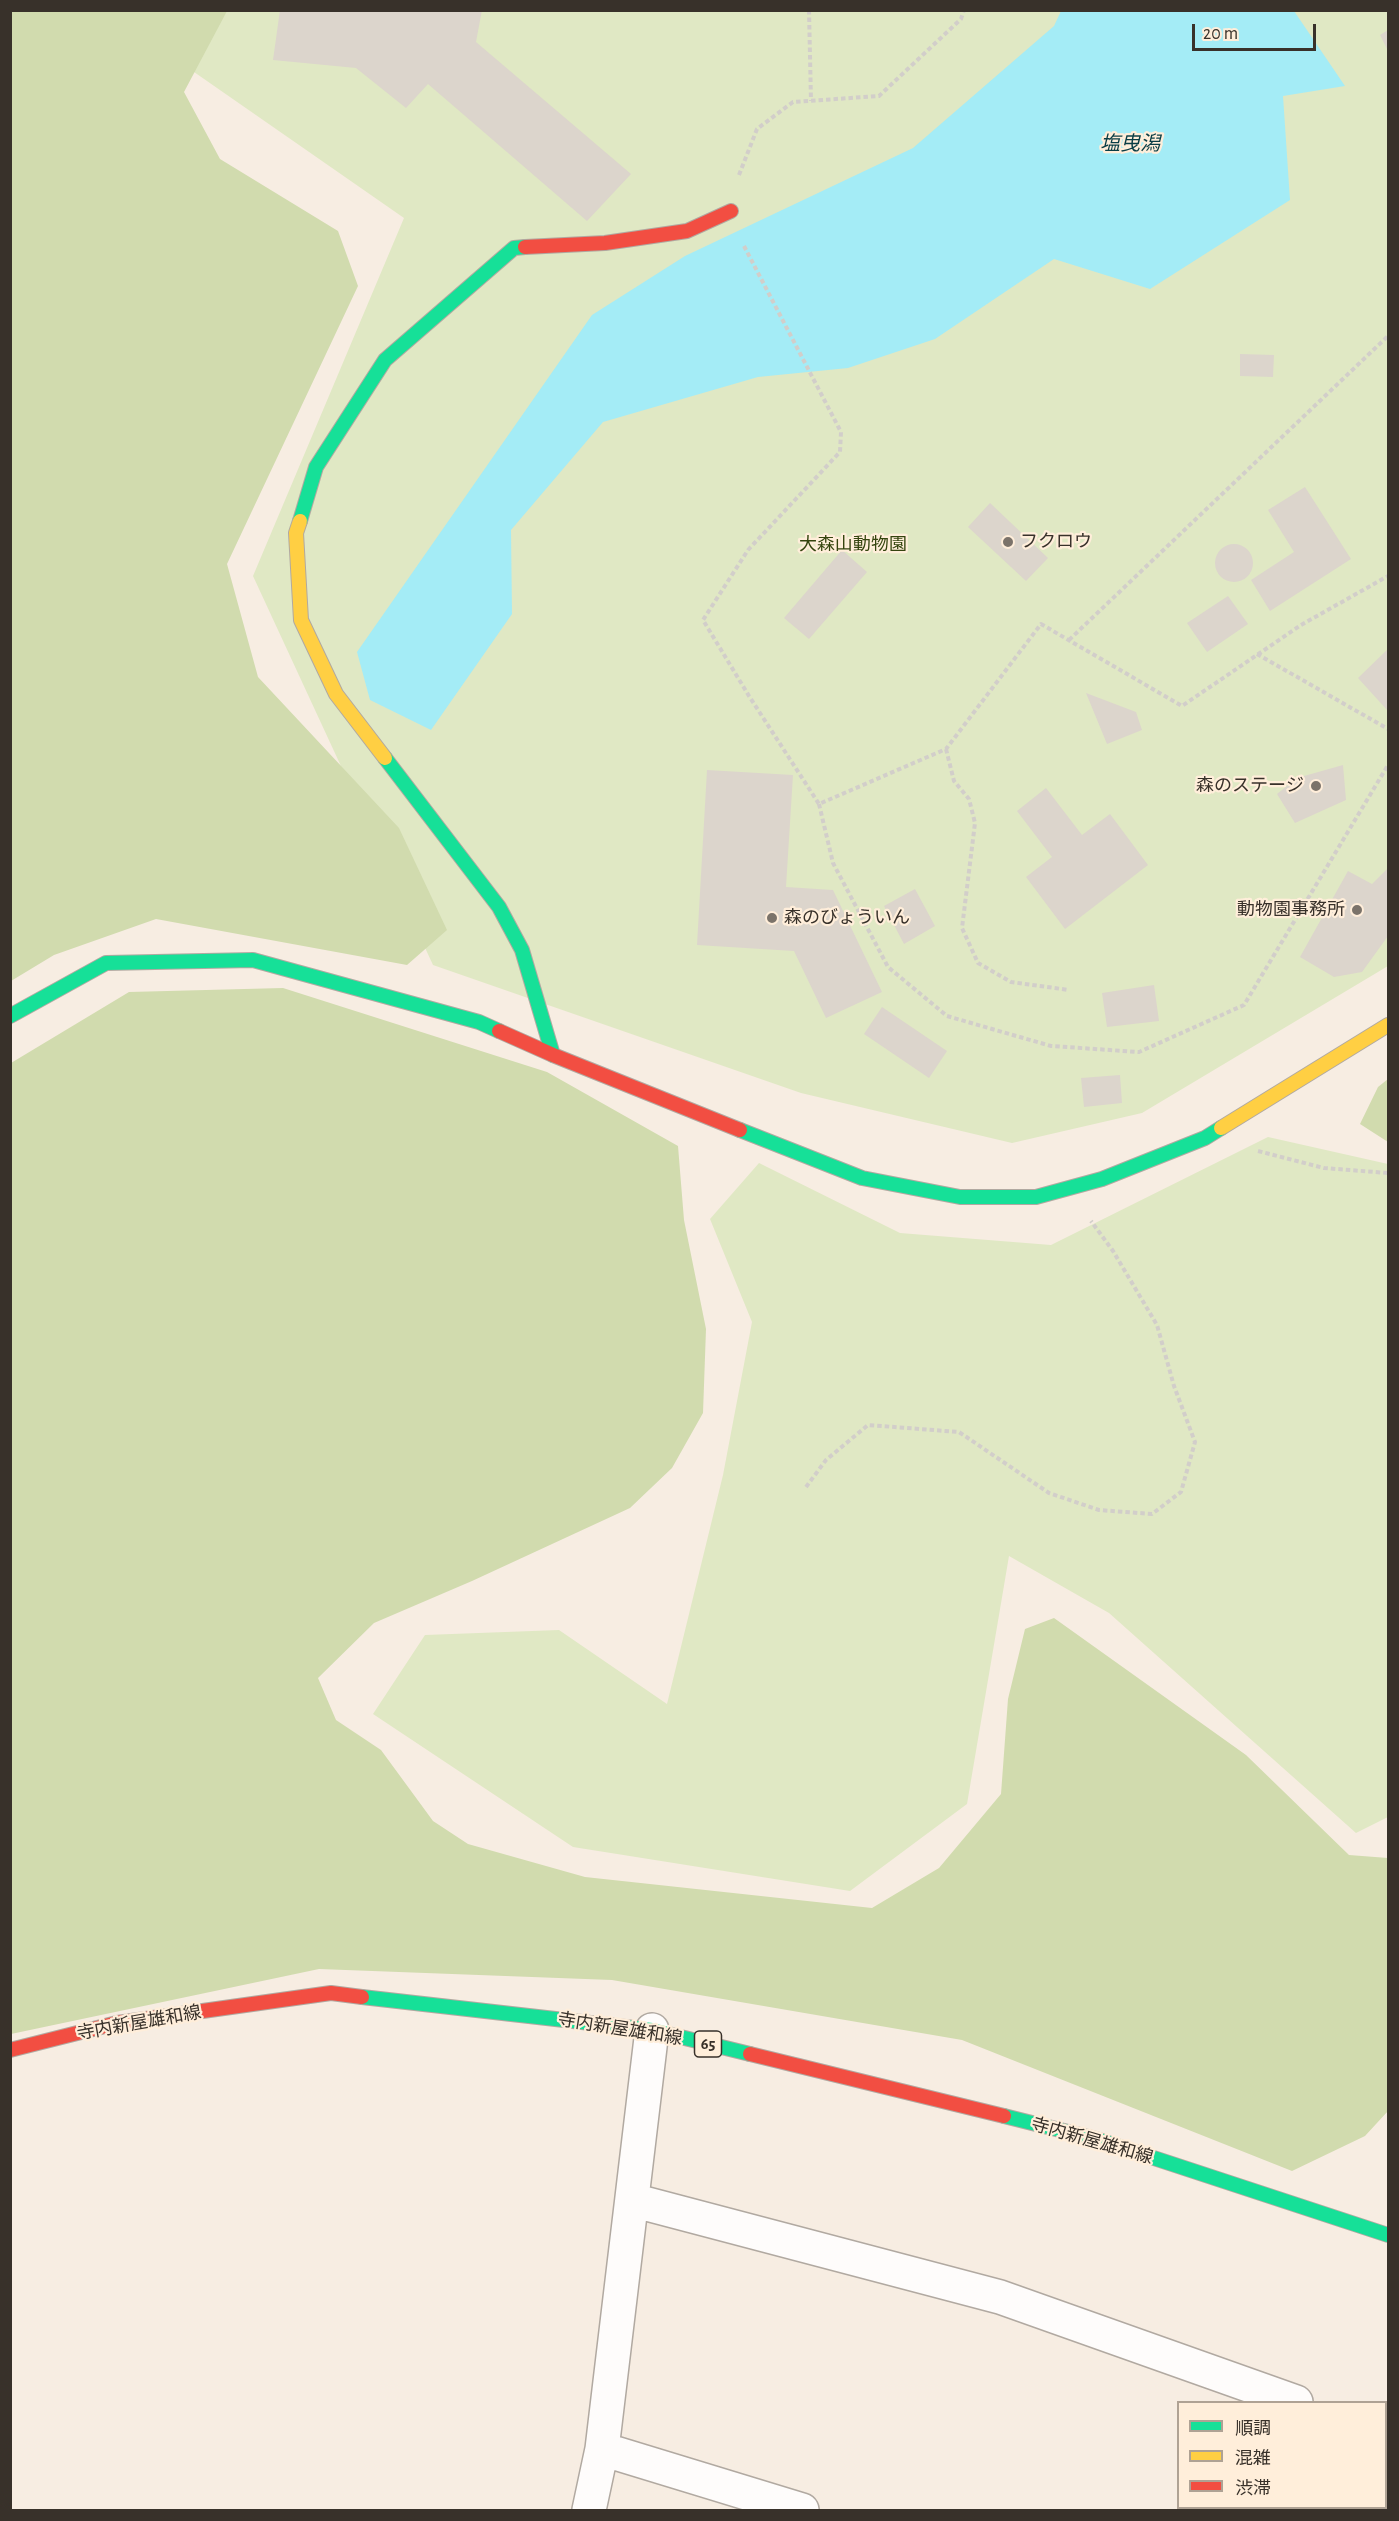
<!DOCTYPE html>
<meta charset="utf-8">
<style>
body{margin:0}
#map{position:relative;width:1399px;height:2521px;overflow:hidden;background:#f7ede2;font-family:"Alegreya Sans","Noto Sans JP",sans-serif}
canvas{display:block}
.frame{position:absolute;inset:0;border:12px solid #38312a;pointer-events:none}
.legend{position:absolute;left:1177px;top:2401px;width:210px;height:108px;box-sizing:border-box;background:#ffeeda;border:2px solid #afa294;margin:0;padding:8px 10px;list-style:none;font-size:18px;color:#38312a}
.legend li{display:flex;align-items:center;gap:12px;height:30px}
.legend b{width:30px;border:2px solid #afa294}
.scale{position:absolute;left:1192px;top:24px;width:124px;height:27px;box-sizing:border-box;border:3px solid #38312a;border-top:0;padding-left:8px;font-size:18px;line-height:21px;white-space:nowrap;color:#38312a;-webkit-text-stroke:4px #ffeeda;paint-order:stroke}
</style>
<div id="map">
<canvas width="1399" height="2521"></canvas>
<div class="frame"></div>
<ul class="legend">
<li><b style="height:8px;background:#16e098"></b>順調</li>
<li><b style="height:8px;background:#ffcf43"></b>混雑</li>
<li><b style="height:8px;background:#f24e42"></b>渋滞</li>
</ul>
<div class="scale">20 m</div>
</div>
<script>
const ctx = document.querySelector('canvas').getContext('2d');
ctx.lineJoin = 'round';
function fillPath(path, color) { ctx.fillStyle = color; ctx.fill(path, 'evenodd'); }
const poly = rows => new Path2D(rows.map(r => 'M' + r).join(''));
function stroke(path, color, width, dash) { ctx.strokeStyle = color; ctx.lineWidth = width; ctx.lineCap = dash ? 'butt' : 'round'; ctx.setLineDash(dash || []); ctx.stroke(path); }
function write(font, color, halo, rows, align = 'center') {
  ctx.font = font + ' "Alegreya Sans","Noto Sans JP",sans-serif'; ctx.lineWidth = 4.5; ctx.setLineDash([]); ctx.textBaseline = 'middle'; ctx.strokeStyle = halo; ctx.fillStyle = color; for (const [text, x, y, turn = 0] of rows) {
    ctx.save(); ctx.translate(x, y); ctx.rotate((+turn || 0) * Math.PI / 180); ctx.textAlign = isNaN(turn) ? turn : align; if (halo) ctx.strokeText(text, 0, 0); ctx.fillText(text, 0, 0); ctx.restore();
  }
}
const green = poly([
 [187,10,1388,11,1388,966,1142,1113,1012,1143,801,1093,433,965,253,576,404,218,171,56],
 [1268,1137,1388,1164,1388,1817,1356,1833,1109,1613,1009,1556,967,1804,850,1891,573,1847,373,1714,425,1635,559,1630,667,1704,723,1475,752,1322,710,1219,759,1163,900,1233,1051,1245]
]);
const forest = poly([
 [11,10,227,11,184,92,220,159,338,231,358,286,227,564,258,677,399,828,447,930,407,965,156,919,54,955,11,981],
 [283,988,547,1072,678,1146,684,1220,706,1329,703,1413,672,1468,630,1508,472,1581,374,1623,318,1678,336,1720,381,1750,433,1821,468,1844,585,1877,872,1908,939,1868,1001,1794,1008,1699,1025,1629,1054,1618,1246,1755,1349,1855,1388,1858,1388,2111,1365,2136,1292,2171,962,2040,612,1980,319,1969,11,2034,11,1063,129,992],
 [1388,1079,1388,1142,1360,1124,1378,1087]
]);
const water = poly([
 [1061,11,1294,11,1345,86,1283,96,1290,200,1150,289,1054,259,935,339,848,368,758,377,603,422,511,530,512,614,431,730,370,700,357,652,592,315,685,256,913,148,1054,26]
]);
const building = poly([
 [280,10,482,10,476,42,631,174,587,221,428,84,406,108,356,68,273,60],
 [1388,30,1388,51,1380,35],
 [1240,354,1274,355,1273,377,1240,376],
 [1305,487,1351,559,1270,611,1251,580,1294,552,1268,510],
 [990,503,1048,558,1026,581,968,527],
 '1215 563a19 19 0 1 1 38 0a19 19 0 1 1-38 0Z',
 [842,550,867,572,809,639,784,618],
 [1228,596,1248,624,1207,652,1187,623],
 [1388,649,1388,711,1358,678],
 [1086,693,1136,712,1142,730,1107,744],
 [1343,765,1346,800,1295,823,1277,794,1297,778],
 [707,770,793,775,786,887,833,890,882,992,826,1018,794,951,697,945],
 [1046,788,1082,835,1110,814,1148,865,1065,929,1026,877,1052,857,1017,811],
 [1388,868,1388,936,1362,972,1334,977,1300,957,1348,871,1372,884],
 [915,889,935,926,904,944,884,906],
 [1154,985,1159,1021,1107,1027,1102,993],
 [882,1007,947,1051,929,1078,864,1034],
 [1120,1075,1122,1103,1084,1107,1081,1078]
]);
const path = poly([
 [809,10,811,101],
 [739,175,757,129,793,102,879,96,961,19,964,10],
 [744,246,841,432,840,452,748,550,703,620,749,696,819,804,946,749,1041,624,1182,706,1301,625,1388,576],
 [1069,640,1388,336],
 [1257,654,1388,729],
 [946,749,954,781,969,799,975,823,962,928,978,963,1011,982,1069,990],
 [819,804,833,863,888,967,947,1016,1051,1046,1139,1052,1244,1005,1388,765],
 [1258,1151,1324,1168,1388,1173],
 [806,1487,826,1460,868,1425,959,1432,1049,1493,1099,1510,1152,1514,1181,1492,1195,1442,1174,1386,1157,1325,1113,1251,1091,1221]
]);
const street = poly([
 [632,2200,1000,2297,1296,2402],
 [1386,2434,1388,2435],
 [602,2449,802,2510],
 [589,2510,602,2449,652,2030]
]);
const fast = poly([
 [300,521,316,467,385,360,514,248,525,247],
 [385,758,499,907,522,950,553,1055],
 [10,1016,106,963,253,960,479,1022,499,1031],
 [740,1130,862,1178,960,1197,1036,1197,1102,1179,1205,1138,1221,1128],
 [362,1997,652,2030,750,2054],
 [1004,2116,1096,2139,1388,2235]
]);
const slow = poly([
 [300,521,296,533,301,620,336,694,385,758],
 [1221,1128,1388,1025]
]);
const jam = poly([
 [525,247,605,243,687,231,731,211],
 [499,1031,553,1055,740,1130],
 [10,2050,117,2023,331,1993,362,1997],
 [750,2054,1004,2116]
]);
const markers = [
 [1008,542,6,"#7b736a"],
 [1316,786,6,"#7b736a"],
 [1357,910,6,"#7b736a"],
 [772,918,6,"#7b736a"]
];
const shields = [
 [708,2044,27]
];
const shieldNames = [
 ["65",708,2044]
];
const poiNames = [
 ["フクロウ",1020,542],
 ["森のステージ",1304,786,"right"],
 ["動物園事務所",1345,910,"right"],
 ["森のびょういん",784,918]
];
const parkNames = [
 ["大森山動物園",853,545]
];
const streetNames = [
 ["寺内新屋雄和線",139,2023,-10],
 ["寺内新屋雄和線",620,2029,9],
 ["寺内新屋雄和線",1092,2141,16]
];
const waterNames = [
 ["塩曳潟",1130,144]
];
fillPath(green, '#e0e8c4');
fillPath(forest, '#d1dbae');
fillPath(water, '#a4ecf6');
fillPath(building, '#dcd5cc');
stroke(street, '#b1a9a1', 36);
stroke(fast, '#b1a9a1', 16);
stroke(slow, '#b1a9a1', 16);
stroke(jam, '#b1a9a1', 16);
stroke(path, '#d2ceca', 4, [4.5, 3]);
stroke(street, '#fefcfb', 33);
stroke(fast, '#16e098', 14);
stroke(slow, '#ffcf43', 14);
stroke(jam, '#f24e42', 14);
for (const [x, y, r, color] of markers) { const dot = new Path2D(); dot.arc(x, y, r, 0, 2 * Math.PI); ctx.fillStyle = color; ctx.fill(dot); stroke(dot, '#ffeeda', 2); }
for (const [x, y, w] of shields) { const box = new Path2D(); box.roundRect(x - w / 2, y - 13, w, 26, 4.5); ctx.fillStyle = '#ffeeda'; ctx.fill(box); stroke(box, '#38312a', 1.5); }
write('bold 16px', '#38312a', null, shieldNames);
write('18px', '#38312a', '#ffeeda', poiNames, 'left');
write('18px', '#34440e', '#ffeeda', parkNames);
write('18px', '#38312a', '#ffeeda', streetNames);
write('italic 20px', '#093d45', '#ffeeda', waterNames);
</script>
